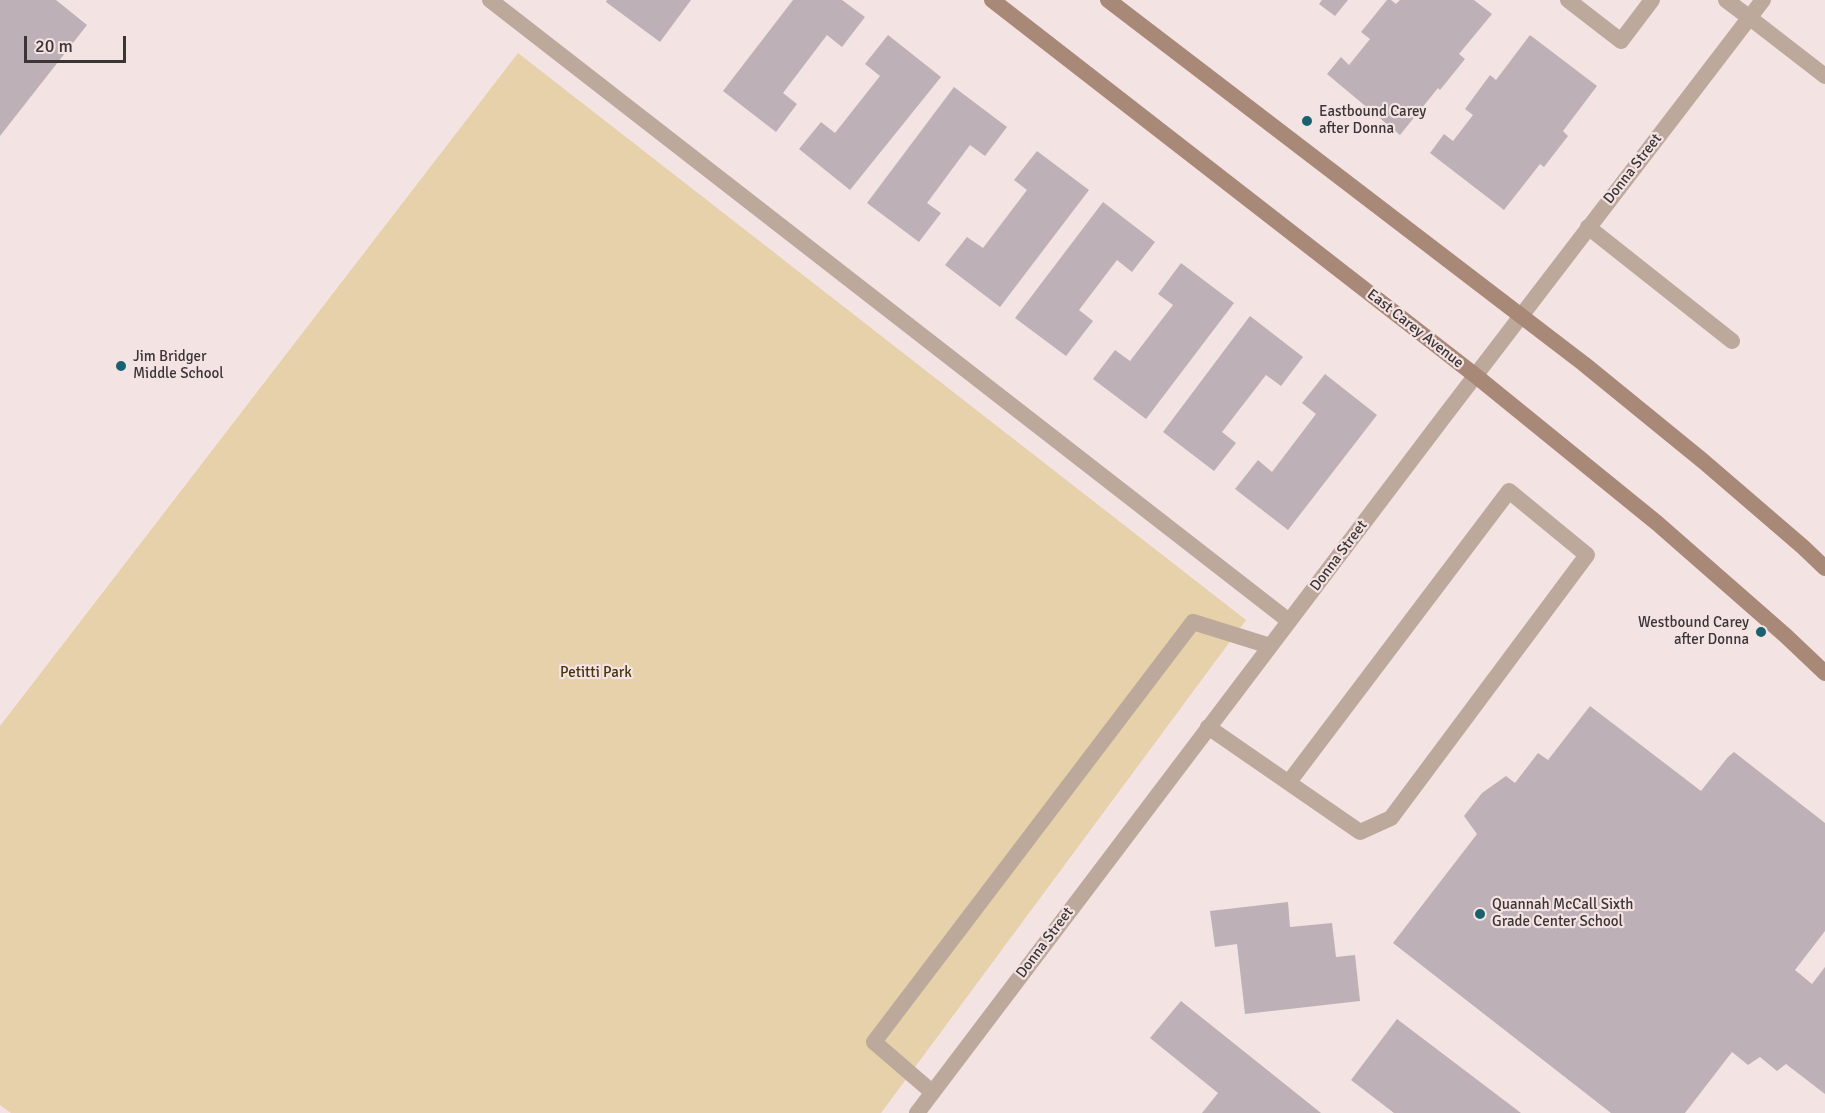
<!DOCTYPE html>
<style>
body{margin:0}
#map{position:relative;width:1825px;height:1113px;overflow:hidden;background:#f4e3e3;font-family:Signika,sans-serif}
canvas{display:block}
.scale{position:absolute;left:24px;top:36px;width:102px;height:27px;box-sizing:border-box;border:3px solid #3c3535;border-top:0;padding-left:8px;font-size:18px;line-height:21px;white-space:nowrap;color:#3c3535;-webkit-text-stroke:4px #f4e3e3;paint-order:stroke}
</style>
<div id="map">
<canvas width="1825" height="1113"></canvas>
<div class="scale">20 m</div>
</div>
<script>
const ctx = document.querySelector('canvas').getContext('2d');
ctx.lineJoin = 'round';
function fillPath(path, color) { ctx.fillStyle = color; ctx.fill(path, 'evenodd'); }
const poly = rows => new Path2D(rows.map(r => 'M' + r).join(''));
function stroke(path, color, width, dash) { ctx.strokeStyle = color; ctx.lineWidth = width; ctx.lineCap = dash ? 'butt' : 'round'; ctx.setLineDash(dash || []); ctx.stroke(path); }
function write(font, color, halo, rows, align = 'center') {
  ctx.font = font + ' Signika,sans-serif'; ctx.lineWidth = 4.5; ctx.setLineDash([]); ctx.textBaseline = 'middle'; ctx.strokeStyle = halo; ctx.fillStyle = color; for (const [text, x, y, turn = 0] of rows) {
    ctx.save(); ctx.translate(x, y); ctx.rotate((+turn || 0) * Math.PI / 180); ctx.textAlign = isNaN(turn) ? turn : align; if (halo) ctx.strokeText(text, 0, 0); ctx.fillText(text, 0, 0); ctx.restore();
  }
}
const green = poly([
 [518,53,1246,620,881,1113,11,1113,0,1105,0,726]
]);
const building = poly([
 [0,0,56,0,87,25,0,136],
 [607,0,691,0,660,42,606,2],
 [793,0,842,0,865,17,842,47,827,35,783,93,797,104,776,132,723,91],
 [1322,0,1348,0,1335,16,1319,4],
 [1387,0,1391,0,1396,4,1400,0,1474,0,1492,14,1459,54,1465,59,1440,90,1438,88,1400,135,1327,74,1341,57,1349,65,1370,39,1361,32],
 [888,35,941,77,850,190,799,149,821,122,835,133,880,76,865,64],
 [1530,35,1597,86,1563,131,1568,136,1544,167,1540,164,1504,210,1430,153,1444,134,1453,141,1473,115,1465,109,1490,75,1496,80],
 [954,87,1007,127,985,156,970,145,927,203,941,213,919,242,867,203],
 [1037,151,1089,190,1000,307,945,265,967,237,983,248,1027,190,1014,180],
 [1103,202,1155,242,1132,272,1117,260,1079,310,1093,321,1066,356,1015,318],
 [1181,263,1234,303,1146,419,1093,379,1115,350,1130,361,1173,305,1158,294],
 [1250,316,1303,357,1281,386,1266,375,1222,432,1236,443,1214,471,1163,432],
 [1325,374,1377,415,1288,530,1235,489,1258,460,1272,472,1316,414,1302,403],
 [1590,706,1701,791,1728,757,1734,752,1825,823,1825,931,1795,970,1812,984,1825,967,1825,1094,1786,1064,1777,1071,1760,1057,1748,1065,1732,1052,1685,1113,1611,1113,1393,943,1477,834,1464,816,1482,793,1506,776,1515,783,1538,753,1548,760],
 [1288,902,1290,927,1332,923,1336,957,1355,955,1360,1001,1245,1014,1237,944,1215,947,1210,911],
 [1181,1001,1321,1113,1202,1113,1218,1093,1150,1038],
 [1397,1019,1521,1113,1394,1113,1351,1080]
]);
const service = poly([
 [490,0,1289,621],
 [1568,0,1621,41,1652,0],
 [1726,0,1750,18],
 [1588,227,1732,341],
 [1208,727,1360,832,1391,818,1587,555,1509,491,1289,782],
 [932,1092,874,1042,1193,622,1270,646]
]);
const minor = poly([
 [1750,18,1825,76]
]);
const tertiary = poly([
 [917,1113,1443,418,1763,0]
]);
const secondary = poly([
 [992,0,1476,376,1657,523,1786,636,1825,673],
 [1108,0,1584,364,1703,461,1803,547,1825,568]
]);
const markers = [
 [1307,121,6,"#18626f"],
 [121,366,6,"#18626f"],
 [1761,632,6,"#18626f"],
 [1480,914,6,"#18626f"]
];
const poiNames = [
 ["Eastbound Carey",1319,112],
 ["after Donna",1319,129],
 ["Jim Bridger",133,357],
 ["Middle School",133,374],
 ["Westbound Carey",1749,623,"right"],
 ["after Donna",1749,640,"right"],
 ["Quannah McCall Sixth",1492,905],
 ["Grade Center School",1492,922]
];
const streetNames = [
 ["Donna Street",1633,169,-52],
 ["East Carey Avenue",1415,329,38],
 ["Donna Street",1339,556,-53],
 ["Donna Street",1045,943,-53]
];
const parkNames = [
 ["Petitti Park",596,673]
];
fillPath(green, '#e6d1aa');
fillPath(building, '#beb0b7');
stroke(service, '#bda89c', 16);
stroke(minor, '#bda89c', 16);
stroke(tertiary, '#bda89c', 16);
stroke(secondary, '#a88877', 16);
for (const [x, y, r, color] of markers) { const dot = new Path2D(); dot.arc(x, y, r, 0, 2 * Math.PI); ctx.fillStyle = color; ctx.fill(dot); stroke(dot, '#f4e3e3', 2); }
write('15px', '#3c3535', '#f4e3e3', poiNames, 'left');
write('15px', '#3c3535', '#f4e3e3', streetNames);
write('15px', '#45330d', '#f4e3e3', parkNames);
</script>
